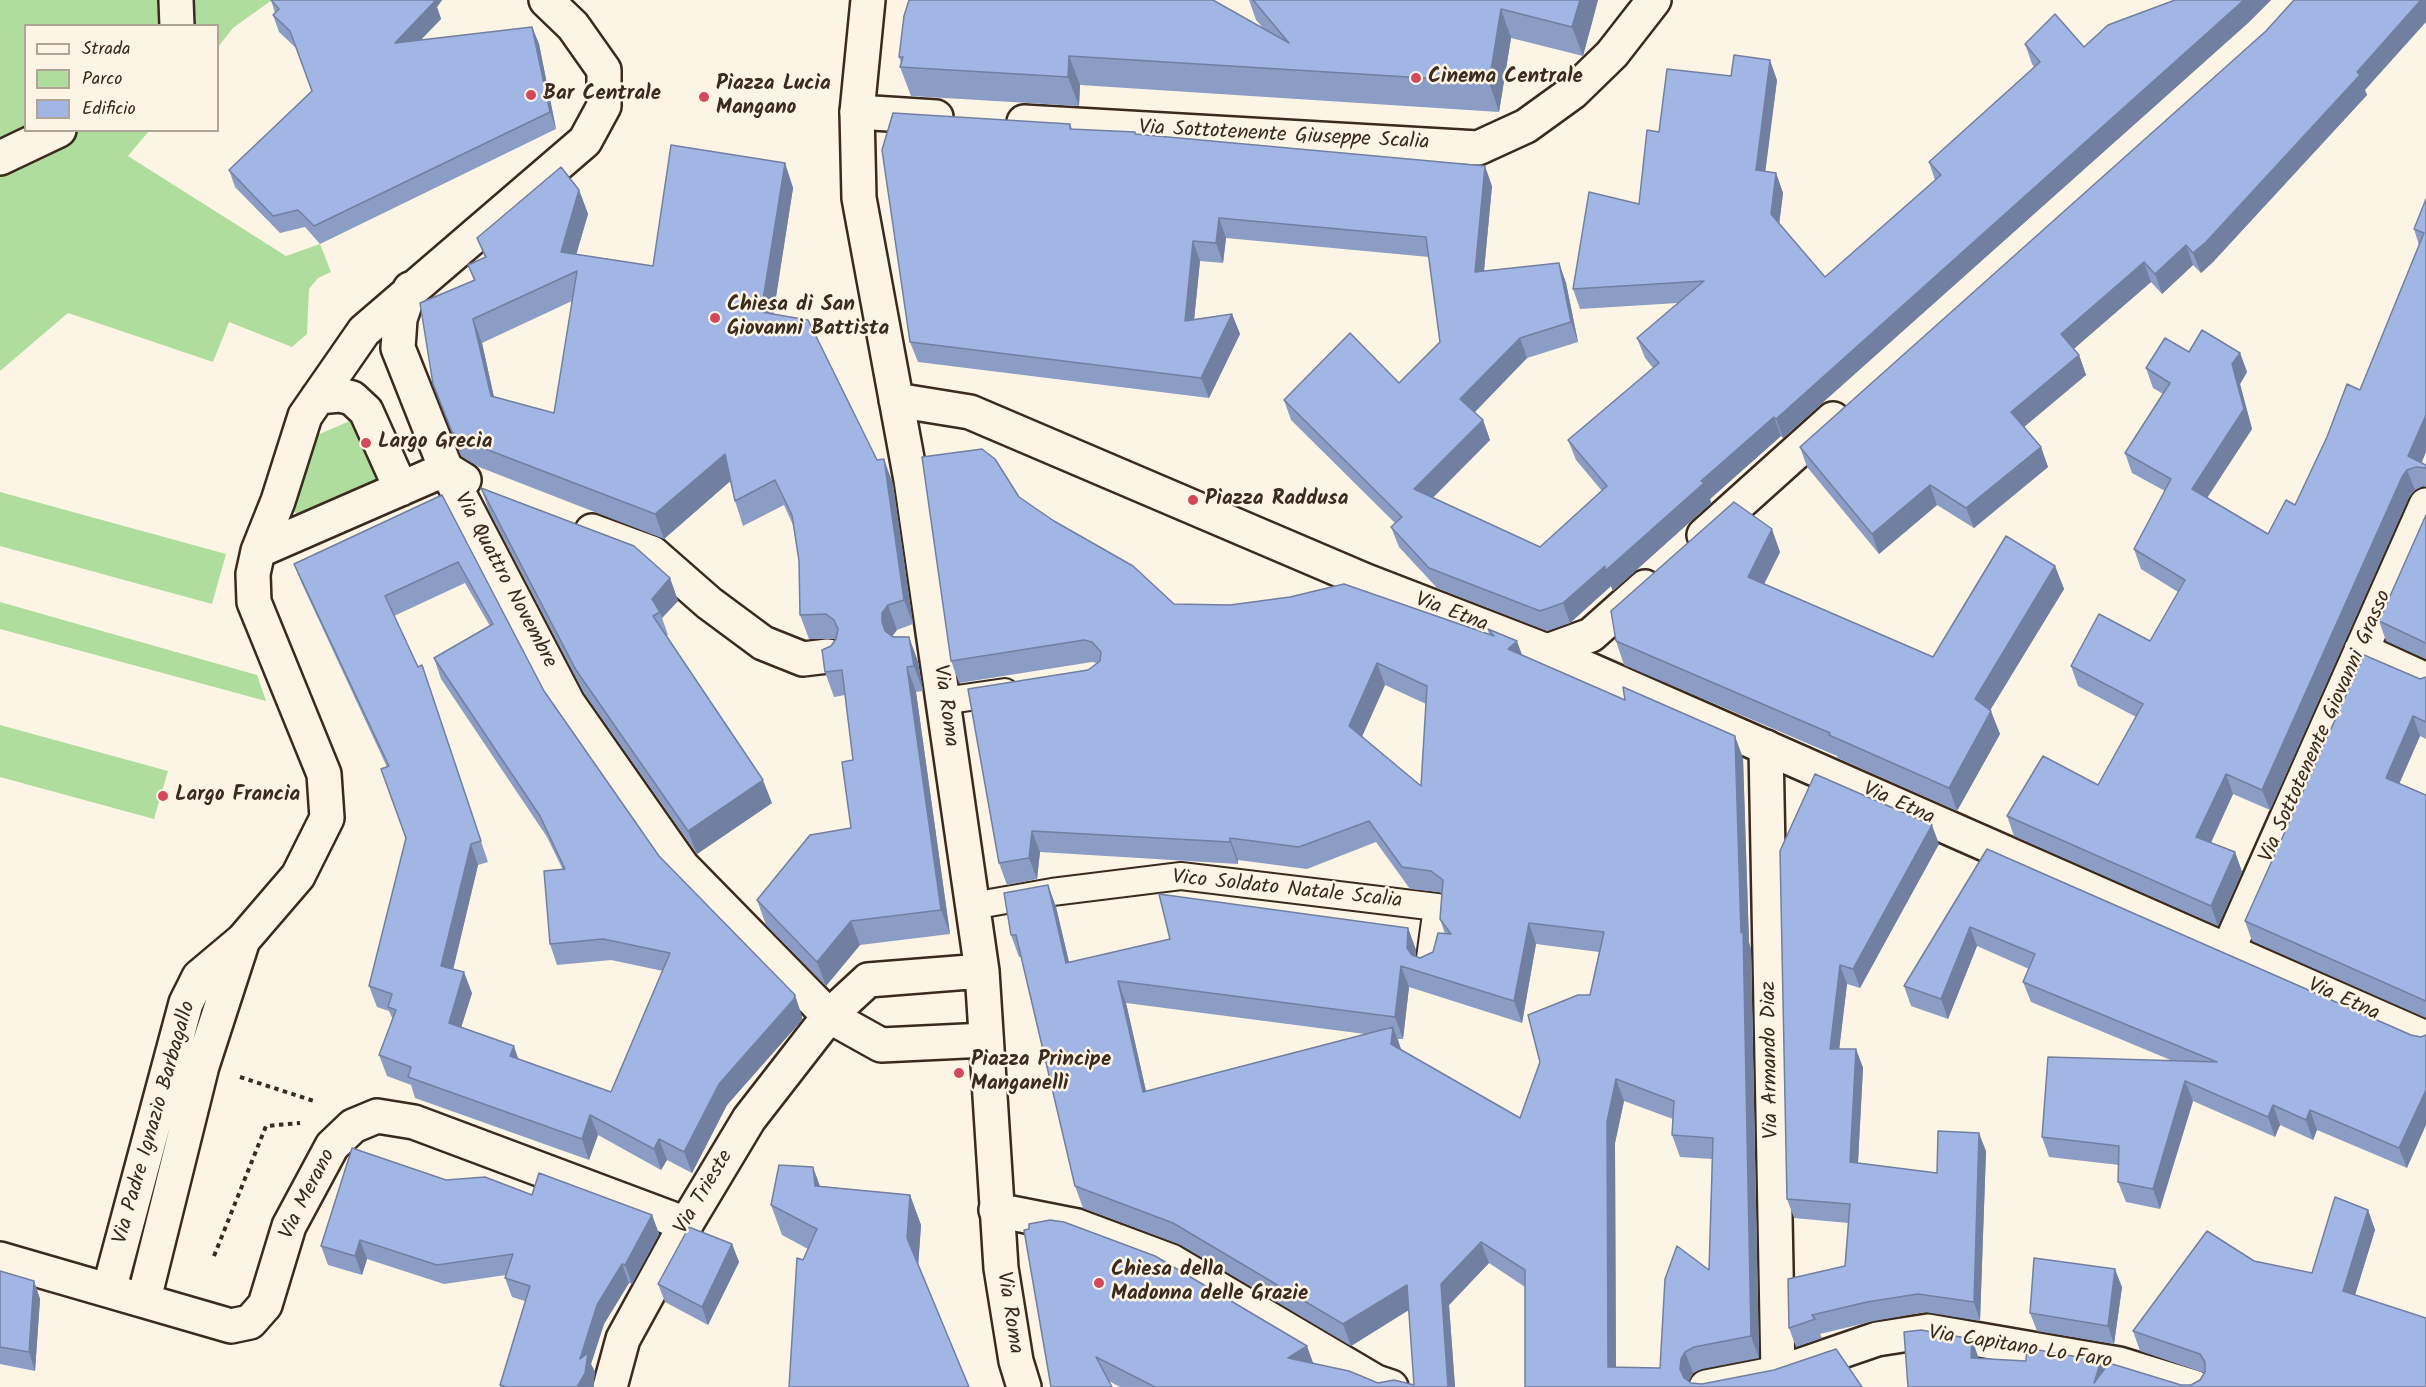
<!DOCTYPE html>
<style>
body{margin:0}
#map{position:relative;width:2426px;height:1387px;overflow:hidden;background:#fcf5e5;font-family:Kalam,sans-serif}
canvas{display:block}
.legend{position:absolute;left:24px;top:24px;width:195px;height:108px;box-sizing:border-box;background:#fcf5e5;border:2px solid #afa495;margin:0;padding:8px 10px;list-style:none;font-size:18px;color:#3b2a1e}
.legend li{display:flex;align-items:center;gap:12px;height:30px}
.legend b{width:30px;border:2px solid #afa495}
</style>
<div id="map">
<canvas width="2426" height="1387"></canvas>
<ul class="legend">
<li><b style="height:8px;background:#fcf5e5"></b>Strada</li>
<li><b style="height:16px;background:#afdd9d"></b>Parco</li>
<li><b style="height:16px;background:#a2b6e5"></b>Edificio</li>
</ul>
</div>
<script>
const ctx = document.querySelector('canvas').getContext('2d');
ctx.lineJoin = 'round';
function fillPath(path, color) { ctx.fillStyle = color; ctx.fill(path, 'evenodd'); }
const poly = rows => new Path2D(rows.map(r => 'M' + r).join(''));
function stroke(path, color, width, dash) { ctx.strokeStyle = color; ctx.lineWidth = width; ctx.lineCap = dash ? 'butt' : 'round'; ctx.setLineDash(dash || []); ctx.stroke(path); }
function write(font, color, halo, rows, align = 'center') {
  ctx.font = font + ' Kalam,sans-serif'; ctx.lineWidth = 5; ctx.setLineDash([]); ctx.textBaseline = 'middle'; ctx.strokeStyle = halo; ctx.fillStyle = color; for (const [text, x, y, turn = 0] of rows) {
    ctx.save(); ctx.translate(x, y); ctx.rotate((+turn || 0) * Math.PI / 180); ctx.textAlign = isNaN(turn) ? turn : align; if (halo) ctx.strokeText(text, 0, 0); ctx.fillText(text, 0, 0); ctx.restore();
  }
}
const green = poly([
 [0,0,272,0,233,28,218,47,218,26,26,26,26,130,149,131,128,156,286,256,320,244,331,272,318,278,309,289,307,334,292,347,229,322,213,362,68,313,0,371],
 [352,420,378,481,303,517,291,510,315,436],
 [0,492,226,554,212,604,0,546],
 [0,602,257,675,266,701,0,629],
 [0,725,168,771,154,819,0,777]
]);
const path = poly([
 [240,1077,317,1102],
 [214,1256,266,1126,300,1123]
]);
const service = poly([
 [943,701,1005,692],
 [972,906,1052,892,1181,876,1437,907,1429,965]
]);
const pedestrian = poly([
 [176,0,177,26],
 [0,158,59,130]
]);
const minor = poly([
 [857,112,936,117],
 [1024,122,1478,148,1526,126,1573,92,1612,54,1654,0],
 [410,289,400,319,398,348,446,469,568,703,682,866,829,1016,881,1045,986,1040],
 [318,397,340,395,352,398,366,411,401,489],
 [592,531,652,553,709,603,763,643,803,659,828,656],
 [1704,535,1833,419],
 [258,551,446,469,464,480],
 [2361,650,2426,680],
 [1547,651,1591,635,1645,587],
 [1766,747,1778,1373],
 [2228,950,2426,505],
 [996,1210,1077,1226,1171,1261,1376,1382,1391,1387],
 [0,1259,231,1326,250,1322,265,1305,289,1226,332,1146,353,1126,377,1116,414,1122,686,1224],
 [109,1290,186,1003,199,977,243,940,298,876,327,818,324,774,254,602,253,574,258,551,278,501,305,416,364,331,585,141,604,106,604,70,573,26,546,0],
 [144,1299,202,1066,243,940],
 [1706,1387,1778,1373,1877,1339,1928,1331,2119,1364,2194,1387]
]);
const tertiary = poly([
 [868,0,857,112,859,198,911,480,982,971,1001,1268,1016,1361,1024,1387],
 [896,400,970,412,1366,581,1547,651,2426,1038],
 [610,1387,623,1339,686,1224,749,1119,829,1016,868,980,982,971]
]);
const wall = poly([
 [271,0,442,0,437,7,441,19,421,40,532,27,539,44,556,129,320,244,305,227,280,233,235,187,229,170,312,91,296,48,279,32,273,15,275,13],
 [1249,0,1598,0,1583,56,1511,38,1499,112,1080,85,1079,106,911,96,900,67,901,63,899,57,1263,28,1256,20],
 [2175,0,2271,0,2248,23,1783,438,1781,436,1710,499,1711,503,1613,591,1611,586,1570,623,1547,631,1437,588,1399,547,1391,527,1395,523,1291,420,1284,400,1399,383,1440,342,1429,257,1226,238,1223,263,1200,261,1194,319,1232,314,1240,334,1209,398,918,362,910,342,1070,124,1072,129,1136,135,1492,186,1484,271,1559,263,1566,283,1578,342,1527,358,1475,412,1483,420,1490,440,1433,498,1540,547,1602,491,1576,460,1568,440,1653,368,1645,358,1637,338,1678,303,1580,309,1573,289,1639,204,1659,132,1731,76,1777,80,1765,171,1776,173,1783,193,1779,224,1825,277,1935,180,1929,162,2034,67,2032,64,2025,44,2084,47],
 [2266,31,2365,90,2367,95,2213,262,2201,273,2193,265,2162,294,2151,282,2073,349,2079,355,2086,375,2024,427,2041,447,2048,467,1974,528,1937,505,1879,554,1807,467,1800,447],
 [785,163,793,188,773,314,877,460,893,484,913,624,897,630,892,636,909,637,918,662,923,691,916,692,950,934,860,945,826,986,766,925,757,900,851,828,853,760,845,695,834,697,825,672,831,646,836,639,809,639,800,615,799,561,793,525,784,505,743,526,735,501,730,481,664,539,479,467,461,456,433,384,474,281,468,265,485,258,477,238,579,190,588,214,576,254,653,266],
 [572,301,554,413,494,397,482,343],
 [2426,199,2422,463,2426,465,2426,487,2423,486,2415,490,2409,497,2270,810,2233,794,2211,843,2235,852,2242,872,2218,926,2014,836,2007,816,2098,785,2136,717,2078,686,2071,666,2150,641,2178,592,2141,569,2134,549,2165,491,2132,473,2125,453,2163,394,2153,388,2146,368,2189,352,2240,353,2247,372,2240,384,2252,429,2207,497,2268,534,2295,505,2360,390,2419,245,2414,229],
 [481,488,670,578,678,601,662,618,668,635,666,636,772,803,697,854,584,693,489,511],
 [442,495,544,691,659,856,802,1016,802,1020,727,1105,692,1173,667,1160,661,1170,598,1135,589,1160,415,1098,411,1085,387,1076,379,1055,393,1020,389,1011,377,1007,369,986,406,838,387,767,302,584,294,564],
 [465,583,490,626,434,658,441,679,547,837,563,870,550,944,557,965,611,960,663,971,611,1092,518,1059,461,1027,472,993,453,969,478,865,488,862,429,686,418,667,394,616],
 [1019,497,1174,604,1489,635,1488,629,1522,655,1743,758,1749,943,1751,949,1759,1358,1702,1369,1693,1373,1689,1381,1691,1383,1702,1384,1862,1387,1525,1387,1525,1287,1489,1263,1449,1305,1455,1387,1120,1387,1109,1381,1024,1230,1313,1363,1378,1383,1414,1385,1409,1310,1351,1346,1181,1245,1083,1208,1075,1186,1021,957,1019,957,1011,935,1048,885,1056,907,1069,962,1408,928,1416,950,1416,957,1420,958,1433,952,1445,934,1440,919,1442,894,1439,892,1410,889,1376,842,1307,869,1238,860,1238,864,1040,852,1037,879,1007,885,999,863,1088,670,1097,663,1092,662,959,683,951,661],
 [1385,685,1426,704,1421,786,1362,736],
 [1536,944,1599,952,1590,995,1520,1118,1401,1050,1398,1039,1403,1039,1409,987,1522,1023],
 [1126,1003,1365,1034,1146,1091],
 [1624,1101,1673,1119,1672,1135,1680,1157,1712,1159,1709,1270,1660,1368,1616,1367,1615,1143],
 [2426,515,2426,659,2386,641,2379,621],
 [1780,552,1764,584,1933,657,2055,566,2064,589,1990,710,2000,734,1957,811,1838,758,1837,756,1624,665,1616,641],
 [2426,677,2426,739,2420,736,2399,784,2426,795,2426,1018,2252,941,2245,921,2420,679],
 [1939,844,1860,988,1847,984,1839,1049,1856,1049,1863,1068,1858,1163,1937,1173,1986,1151,1980,1321,1925,1312,1874,1321,1820,1334,1822,1338,1796,1347,1789,1328,1845,1266,1848,1223,1794,1218,1787,1199,1780,851],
 [1987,849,2411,1035,2421,1037,2407,1168,2317,1130,2313,1140,2280,1125,2275,1137,2193,1101,2160,1209,2126,1202,2118,1182,2119,1165,2049,1157,2042,1137,2173,1061,2031,1002,2023,982,2029,969,1977,946,1948,1019,1911,1006,1904,986],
 [446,1180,652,1215,659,1234,632,1284,629,1283,604,1324,591,1364,595,1372,593,1387,500,1387,500,1385,525,1301,512,1297,505,1278,506,1275,444,1284,367,1259,362,1275,328,1265,321,1246],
 [820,1186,910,1195,921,1225,918,1265,803,1260,808,1249,782,1235,771,1205],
 [2368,1210,2375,1230,2355,1295,2426,1387,1908,1387,1979,1359,2104,1370,2181,1385,2191,1385,2200,1380,2204,1373,2140,1351,2133,1331,2254,1261,2312,1273],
 [732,1244,739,1262,708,1325,665,1302,658,1284],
 [0,1271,34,1281,40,1299,35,1371,0,1364],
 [2122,1287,2114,1344,2037,1331,2030,1313]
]);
const shadedWall = poly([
 [429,0,442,0,437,7,441,19,401,60,395,43],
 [1580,0,1598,0,1583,56,1572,27],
 [2244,0,2271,0,2248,23,1783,438,1776,419],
 [2421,0,2426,0,2426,22,2365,90,2367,95,2213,262,2201,273,2193,253],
 [1501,9,1511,38,1499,112,1489,82],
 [532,27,539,44,556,129,550,112],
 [1069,56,1080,85,1079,106,1068,77],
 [1770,60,1777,80,1763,190,1756,170],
 [785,163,793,188,770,336,761,312],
 [1485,166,1492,186,1482,292,1475,272],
 [1776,173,1783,193,1778,234,1771,214],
 [579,190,588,214,571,273,561,252],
 [1219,218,1226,238,1223,263,1216,243],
 [1193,241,1200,261,1192,341,1185,321],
 [2186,245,2193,265,2162,294,2155,274],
 [2144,262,2151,282,2068,354,2061,334],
 [1559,263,1566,283,1578,342,1571,322],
 [1232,314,1240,334,1209,398,1201,378],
 [473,319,482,343,499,420,491,396],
 [1520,338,1527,358,1468,419,1460,399],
 [2240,353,2247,372,2240,384,2252,429,2200,509,2192,489,2232,364],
 [2079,355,2086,375,2018,432,2011,412],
 [2426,415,2426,452,2420,467,2408,456],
 [1774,417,1781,436,1710,499,1711,503,1613,591,1611,586,1570,623,1563,603],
 [1483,420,1490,440,1421,509,1414,489],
 [2041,447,2048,467,1974,528,1966,508],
 [725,454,734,478,664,539,655,514],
 [884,459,893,484,913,624,904,600],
 [2407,470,2415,490,2409,497,2270,810,2262,790,2402,477],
 [1930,485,1937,505,1879,554,1872,534],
 [1772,529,1780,552,1756,600,1748,577],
 [2055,566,2064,589,1983,722,1975,699],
 [670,578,678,601,662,618,660,612,652,599],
 [888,605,897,630,891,638,890,646,882,622,882,613],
 [909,637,918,662,923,691,914,666],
 [1517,641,1525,663,1508,649],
 [1377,663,1385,685,1357,748,1349,726],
 [907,667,916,692,950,934,941,910],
 [1991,711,2000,734,1957,811,1949,788],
 [2413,716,2420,736,2393,798,2386,778],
 [1735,736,1743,758,1749,942,1751,949,1759,1358,1751,1336,1741,933],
 [2226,774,2233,794,2204,857,2196,837],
 [763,780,772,803,697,854,688,831],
 [1932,825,1939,844,1860,988,1853,969],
 [1032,831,1040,852,1037,879,1029,858],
 [1230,838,1238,860,1238,864,1230,842],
 [471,844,478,865,449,987,441,966],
 [2235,852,2242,872,2218,926,2211,906],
 [1048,885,1056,907,1074,984,1066,963],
 [851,921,860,945,826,986,817,962],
 [1529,923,1536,944,1522,1023,1514,1001],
 [1970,927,1977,946,1948,1019,1941,999],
 [1408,928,1416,950,1415,970,1407,948],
 [1840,965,1847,984,1837,1068,1830,1049],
 [1401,966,1409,987,1403,1039,1395,1017],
 [464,972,472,993,456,1044,449,1023],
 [1118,981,1126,1003,1151,1113,1143,1092],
 [795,995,802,1016,802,1020,727,1105,692,1173,684,1152,719,1084],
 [1393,1027,1401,1049,1399,1066,1391,1044],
 [514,1046,521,1067,510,1056],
 [1856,1049,1863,1068,1857,1181,1850,1162],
 [1616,1079,1624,1101,1615,1143,1616,1387,1608,1367,1607,1122],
 [2185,1081,2193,1101,2160,1209,2153,1189],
 [2426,1090,2426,1125,2407,1168,2399,1148],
 [2273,1105,2280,1125,2275,1137,2268,1117],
 [2310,1110,2317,1130,2313,1140,2306,1120],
 [590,1115,598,1135,589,1160,582,1139],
 [1979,1133,1986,1151,1980,1321,1974,1302],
 [659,1139,667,1160,661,1170,654,1149],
 [813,1167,824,1197,815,1186],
 [910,1195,921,1225,918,1268,907,1238],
 [2368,1210,2375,1230,2350,1311,2343,1291],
 [652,1215,659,1234,632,1284,625,1265],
 [360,1240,367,1259,362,1275,355,1256],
 [1481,1242,1489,1263,1449,1305,1455,1387,1448,1387,1441,1284],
 [732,1244,739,1262,708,1325,702,1307],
 [622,1264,629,1283,604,1324,591,1364,595,1372,593,1387,577,1387,580,1359,597,1305],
 [2115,1269,2122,1287,2114,1344,2108,1326],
 [34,1281,40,1299,35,1371,29,1352],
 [1407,1285,1415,1306,1351,1346,1343,1324],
 [1972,1339,1979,1359,1971,1358],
 [1307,1346,1315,1368,1288,1358],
 [1685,1352,1693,1373,1689,1380,1688,1387,1680,1369,1681,1359],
 [2101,1361,2108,1381,2094,1383]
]);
const building = poly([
 [271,0,433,0,435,1,395,43,532,27,550,112,314,226,298,210,273,216,229,170,312,91,290,31,273,15,279,9,271,0],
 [909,0,1213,0,1289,43,1253,0,1580,0,1572,27,1501,9,1489,82,1069,56,1068,77,900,67,903,57,899,57,904,16,909,0],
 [2175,0,2244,0,1776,419,1774,417,1701,481,1704,483,1605,571,1605,566,1563,603,1540,611,1429,568,1391,527,1402,517,1284,400,1350,333,1399,383,1440,342,1426,237,1219,218,1216,243,1193,241,1185,321,1232,314,1201,378,910,342,882,150,893,113,1070,124,1070,129,1135,132,1135,134,1485,166,1475,272,1559,263,1571,322,1520,338,1460,399,1483,420,1414,489,1540,547,1607,486,1568,440,1659,363,1637,338,1704,281,1573,289,1589,192,1639,204,1647,130,1659,132,1667,69,1731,76,1734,55,1770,60,1756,170,1776,173,1771,214,1825,277,1941,175,1929,162,2040,62,2025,44,2055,14,2084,47,2108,25,2175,0],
 [2294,0,2421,0,2357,72,2360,75,2206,242,2193,253,2186,245,2155,274,2144,262,2061,334,2079,355,2011,412,2041,447,1966,508,1930,485,1872,534,1800,447,2266,31,2294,0],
 [671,145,785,163,761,312,808,320,877,460,884,459,904,600,888,605,882,613,882,622,885,631,893,637,909,637,914,666,907,667,941,910,851,921,817,962,757,900,810,835,851,828,842,762,853,760,842,670,825,672,822,650,831,646,836,639,838,629,834,620,826,614,800,615,799,561,792,515,775,480,735,501,725,454,655,514,470,443,452,432,433,384,420,303,475,280,468,265,486,257,477,238,561,167,579,190,561,252,653,266,671,145],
 [577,271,554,413,491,396,473,319,577,271],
 [2426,199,2426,415,2408,456,2426,465,2426,468,2416,467,2407,470,2402,477,2262,790,2226,774,2196,837,2235,852,2211,906,2007,816,2043,756,2098,785,2143,704,2071,666,2099,614,2150,641,2185,580,2134,549,2171,479,2125,453,2170,383,2146,368,2165,338,2189,352,2202,330,2240,353,2232,364,2244,409,2192,489,2268,534,2286,500,2295,505,2327,437,2347,384,2360,390,2424,233,2414,229,2426,199],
 [982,449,995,459,1019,497,1054,521,1133,566,1174,604,1230,605,1290,597,1344,584,1494,636,1488,629,1517,641,1508,649,1625,700,1623,687,1735,736,1741,933,1743,928,1751,1336,1694,1347,1685,1352,1681,1359,1680,1369,1684,1378,1691,1383,1702,1384,1774,1370,1836,1349,1862,1387,1525,1387,1525,1270,1481,1242,1441,1284,1448,1387,1155,1387,1096,1357,1112,1387,1051,1387,1024,1230,1029,1229,1029,1224,1050,1220,1064,1222,1155,1256,1307,1346,1288,1358,1349,1371,1378,1383,1394,1380,1414,1385,1407,1285,1343,1324,1173,1223,1075,1186,1016,935,1011,935,1004,893,1048,885,1066,963,1170,939,1159,894,1408,928,1407,948,1412,955,1420,958,1433,952,1438,933,1451,934,1440,919,1443,880,1431,871,1402,867,1369,821,1299,847,1230,838,1230,842,1032,831,1029,858,999,863,968,689,1088,670,1100,661,1101,652,1092,642,1084,640,951,661,922,457,982,449],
 [1377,663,1427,686,1421,786,1349,726,1377,663],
 [1529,923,1604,932,1590,995,1578,995,1528,1015,1540,1062,1520,1118,1391,1044,1393,1027,1143,1092,1118,981,1395,1017,1401,966,1514,1001,1529,923],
 [1616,1079,1674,1101,1672,1135,1713,1138,1709,1270,1677,1246,1665,1279,1660,1368,1608,1367,1607,1122,1616,1079],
 [481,488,634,546,670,578,652,599,660,612,653,616,763,780,688,831,576,670,481,488],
 [442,495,544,691,659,856,795,995,794,999,719,1084,684,1152,659,1139,654,1149,590,1115,582,1139,408,1077,411,1067,379,1055,396,1010,388,1007,392,994,369,986,406,838,381,769,389,766,294,564,442,495],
 [458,562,493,624,434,658,540,816,565,869,544,871,550,944,603,939,670,953,611,1092,510,1056,514,1046,449,1023,464,972,441,966,471,844,481,841,422,665,418,667,385,596,458,562],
 [1734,502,1772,529,1748,577,1933,657,2006,536,2055,566,1975,699,1991,711,1949,788,1829,735,1830,733,1616,641,1611,611,1734,502],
 [2426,515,2426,643,2379,621,2426,515],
 [2364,655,2420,679,2426,677,2426,722,2413,716,2386,778,2426,795,2426,1001,2245,921,2364,655],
 [1815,774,1932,825,1853,969,1840,965,1830,1049,1856,1049,1850,1162,1937,1173,1938,1131,1979,1133,1974,1302,1918,1294,1867,1302,1812,1315,1815,1319,1789,1328,1788,1279,1845,1266,1850,1204,1787,1199,1780,851,1815,774],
 [1987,849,2411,1035,2421,1037,2426,1035,2426,1090,2399,1148,2310,1110,2306,1120,2273,1105,2268,1117,2185,1081,2153,1189,2118,1182,2119,1146,2042,1137,2048,1057,2217,1062,2023,982,2035,954,1970,927,1941,999,1904,986,1987,849],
 [352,1148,446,1180,485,1177,532,1195,539,1173,652,1215,625,1265,622,1264,597,1305,580,1359,588,1353,585,1373,577,1387,507,1387,500,1385,530,1286,505,1278,513,1254,437,1265,360,1240,355,1256,321,1246,352,1148],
 [779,1165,813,1167,815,1186,910,1195,907,1238,969,1387,789,1387,797,1258,803,1260,817,1229,771,1205,779,1165],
 [2335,1197,2368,1210,2343,1291,2426,1318,2426,1387,1908,1387,1904,1332,1921,1330,1972,1339,1971,1358,2026,1361,2027,1348,2101,1361,2094,1383,2109,1363,2181,1385,2191,1385,2200,1380,2205,1372,2205,1362,2200,1354,2133,1331,2207,1231,2254,1261,2312,1273,2335,1197],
 [689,1227,732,1244,702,1307,658,1284,689,1227],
 [2034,1258,2115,1269,2108,1326,2030,1313,2034,1258],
 [0,1271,34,1281,29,1352,0,1347,0,1271]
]);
const markers = [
 [1416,78,6,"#d1495b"],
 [531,95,6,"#d1495b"],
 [704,97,6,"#d1495b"],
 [715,318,6,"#d1495b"],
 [366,443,6,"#d1495b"],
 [1193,500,6,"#d1495b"],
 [163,796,6,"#d1495b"],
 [959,1073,6,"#d1495b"],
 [1099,1283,6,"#d1495b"]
];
const poiNames = [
 ["Cinema Centrale",1428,78],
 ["Piazza Lucia",716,85],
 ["Mangano",716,109],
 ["Bar Centrale",543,95],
 ["Chiesa di San",727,306],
 ["Giovanni Battista",727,330],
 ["Largo Grecia",378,443],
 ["Piazza Raddusa",1205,500],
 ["Largo Francia",175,796],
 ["Piazza Principe",971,1061],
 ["Manganelli",971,1085],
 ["Chiesa della",1111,1271],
 ["Madonna delle Grazie",1111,1295]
];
const streetNames = [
 ["Via Sottotenente Giuseppe Scalia",1284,137,3],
 ["Via Quattro Novembre",504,581,62],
 ["Via Etna",1451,614,21],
 ["Via Roma",944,706,82],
 ["Via Sottotenente Giovanni Grasso",2327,727,-66],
 ["Via Etna",1898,805,24],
 ["Vico Soldato Natale Scalia",1287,891,6],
 ["Via Etna",2343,1001,24],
 ["Via Armando Diaz",1772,1060,-91],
 ["Via Padre Ignazio Barbagallo",156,1123,-74],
 ["Via Trieste",705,1193,-59],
 ["Via Merano",309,1195,-63],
 ["Via Roma",1008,1313,81],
 ["Via Capitano Lo Faro",2020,1349,9]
];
fillPath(green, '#afdd9d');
stroke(service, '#3b2a1e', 30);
stroke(pedestrian, '#3b2a1e', 38);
stroke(minor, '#3b2a1e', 38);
stroke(tertiary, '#3b2a1e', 38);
stroke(path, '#3b2a1e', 4, [4.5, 4.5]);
stroke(service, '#fcf5e5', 26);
stroke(pedestrian, '#fcf5e5', 33);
stroke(minor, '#fcf5e5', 33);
stroke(tertiary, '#fcf5e5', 33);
fillPath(wall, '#8b9dc5');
fillPath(shadedWall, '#717fa0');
fillPath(building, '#a2b6e5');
stroke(building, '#717fa0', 1.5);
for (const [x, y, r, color] of markers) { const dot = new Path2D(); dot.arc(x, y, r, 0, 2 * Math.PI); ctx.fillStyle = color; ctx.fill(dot); stroke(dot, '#fcf5e5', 2); }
write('bold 21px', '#3b2a1e', '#fcf5e5', poiNames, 'left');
write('21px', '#3b2a1e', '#fcf5e5', streetNames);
</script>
